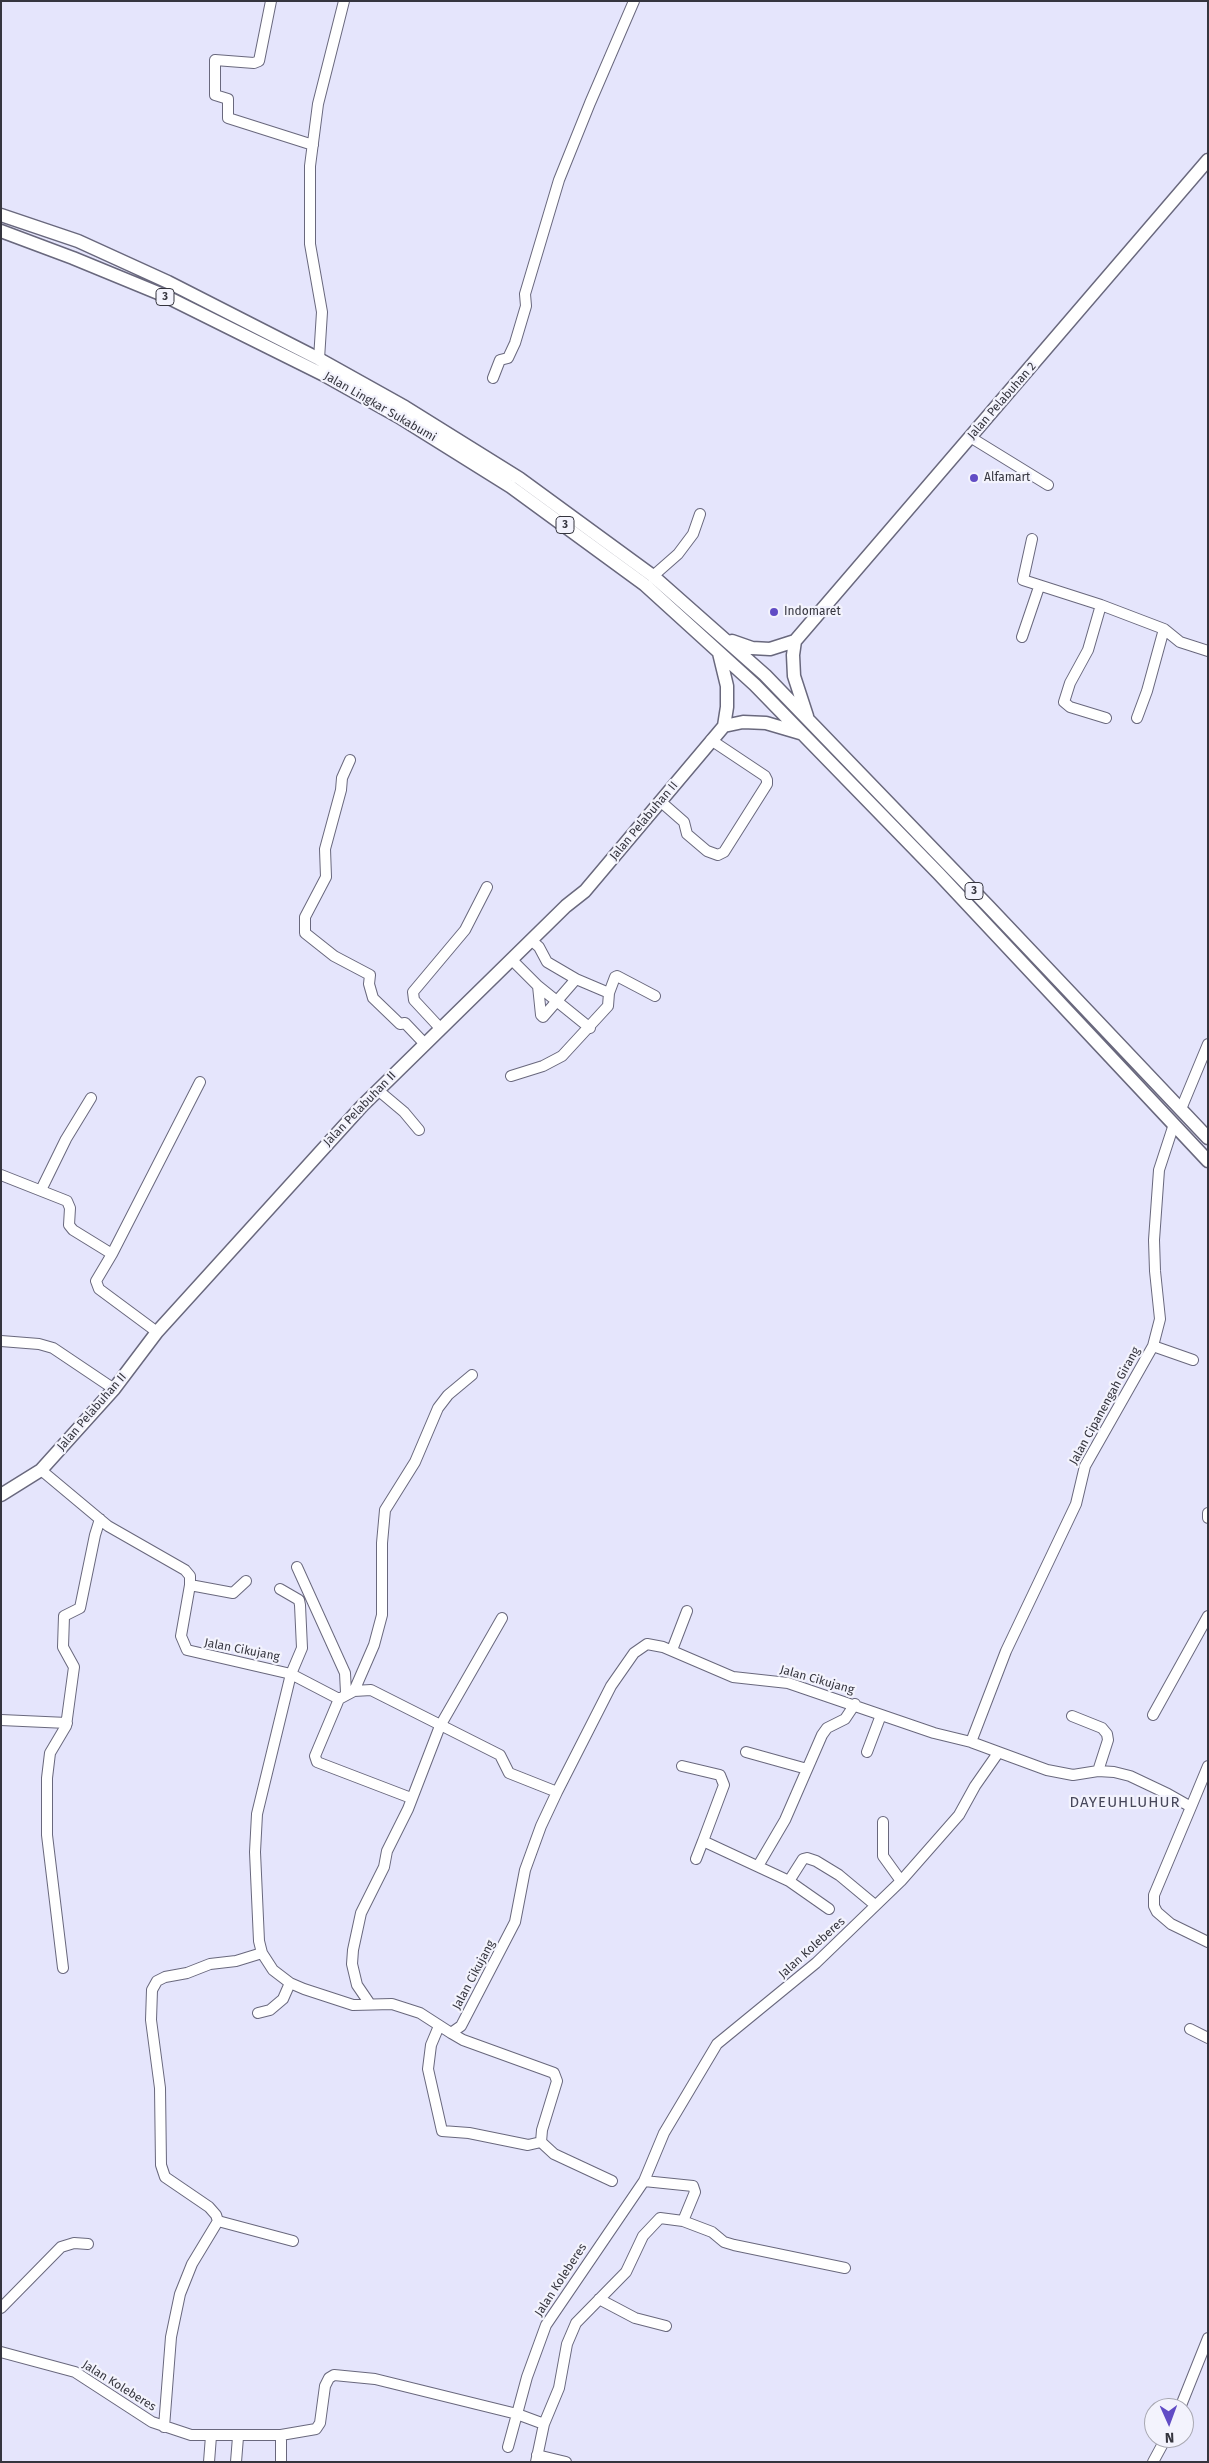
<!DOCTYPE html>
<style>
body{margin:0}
#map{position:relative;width:1209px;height:2463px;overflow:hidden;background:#e5e5fc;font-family:"Fira Sans",sans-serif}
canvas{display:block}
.frame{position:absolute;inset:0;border:2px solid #35353e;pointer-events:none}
.north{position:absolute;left:1144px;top:2398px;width:50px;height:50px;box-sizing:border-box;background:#f3f3fd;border:1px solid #a7a7b1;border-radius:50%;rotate:178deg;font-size:14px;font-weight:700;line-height:20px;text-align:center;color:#35353e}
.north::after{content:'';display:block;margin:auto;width:18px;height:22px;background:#614cc5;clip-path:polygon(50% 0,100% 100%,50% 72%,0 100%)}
</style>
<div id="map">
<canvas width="1209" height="2463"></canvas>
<div class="frame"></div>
<div class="north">N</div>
</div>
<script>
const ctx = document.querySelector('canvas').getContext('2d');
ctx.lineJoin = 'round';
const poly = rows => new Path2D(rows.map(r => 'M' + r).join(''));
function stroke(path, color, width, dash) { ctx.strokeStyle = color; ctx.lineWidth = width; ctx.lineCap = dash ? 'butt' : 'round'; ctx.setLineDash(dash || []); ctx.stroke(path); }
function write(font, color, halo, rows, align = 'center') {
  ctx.font = font + ' "Fira Sans",sans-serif'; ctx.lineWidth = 4.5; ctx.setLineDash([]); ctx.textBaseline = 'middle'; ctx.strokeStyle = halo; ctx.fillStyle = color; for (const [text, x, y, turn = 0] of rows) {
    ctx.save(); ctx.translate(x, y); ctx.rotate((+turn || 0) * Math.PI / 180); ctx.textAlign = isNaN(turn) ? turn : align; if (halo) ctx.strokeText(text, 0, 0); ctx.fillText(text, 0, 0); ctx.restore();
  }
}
const minor = poly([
 [271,1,259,61,254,63,215,60,215,95,228,99,228,118,313,145],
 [319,359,322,312,310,244,310,166,318,104,344,1],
 [493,378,500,360,508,358,515,343,526,306,525,294,559,180,590,103,634,1],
 [970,437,1048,485],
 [1032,539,1023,580,1101,605,1164,629,1180,642,1208,651],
 [653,576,678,554,693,534,700,514],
 [1101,605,1088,650,1070,683,1064,702,1070,707,1106,718],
 [1022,637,1039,587],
 [1137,718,1147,691,1164,629],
 [350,760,342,778,341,790,325,849,326,877,305,917,305,933,334,956,370,975,369,984,373,998,400,1024,405,1023,424,1043],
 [660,801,684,822,687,834,707,851,718,855,724,852,767,784,767,780,765,776,711,740],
 [531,940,539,947,547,962,576,979,609,993],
 [512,960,538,986,590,1028],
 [538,986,541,1015,543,1017,576,979],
 [440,1028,414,1000,413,992,465,930,487,887],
 [511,1076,543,1066,562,1056,608,1006,609,993,615,977,617,976,655,996],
 [379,1091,404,1112,419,1130],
 [1181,1109,1208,1044],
 [1,1175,67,1201,70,1208,69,1225,73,1230,112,1254,96,1281,99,1289,157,1332],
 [41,1190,66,1139,91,1098],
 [112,1254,200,1082],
 [1,1341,39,1344,53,1348,114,1389],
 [1153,1346,1193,1360],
 [41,1470,108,1526,185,1570,190,1576,190,1585,181,1636,187,1650,291,1674,257,1814,255,1852,259,1941,262,1953,273,1970,290,1983,304,1989,353,2005,392,2004,420,2013,451,2033,461,2026,515,1922,525,1870,541,1826,557,1792,611,1686,634,1653,647,1644,663,1647,733,1677,788,1683,934,1733,971,1742,1047,1770,1073,1775,1098,1771,1114,1772,1130,1776,1168,1794,1191,1807,1154,1895,1154,1906,1157,1912,1171,1924,1208,1942],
 [1208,1513,1208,1518],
 [297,1567,345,1673,346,1693],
 [190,1585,233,1593,246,1581],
 [280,1589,299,1600,300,1605,302,1648,291,1674,339,1699,354,1691,371,1690,500,1755,509,1773,557,1792],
 [672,1650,687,1611],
 [354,1691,374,1645,382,1615,382,1543,385,1510,415,1462,438,1408,448,1395,472,1375],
 [339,1699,315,1756,317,1762,411,1798],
 [1153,1715,1208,1616],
 [1072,1716,1102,1728,1107,1734,1108,1740,1098,1771],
 [1,1720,67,1723],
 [971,1742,1006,1651,1076,1504,1085,1466,1153,1346,1160,1319,1155,1271,1154,1240,1159,1170,1174,1124],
 [746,1752,807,1769],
 [867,1752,881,1715],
 [682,1766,720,1775,724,1785,703,1841],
 [1191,1807,1208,1766],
 [883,1822,883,1856,901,1881],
 [696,1859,703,1841,789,1881,803,1859,807,1858,816,1861,839,1875,875,1905],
 [758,1866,785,1820,822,1735,827,1728,845,1719,855,1704],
 [789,1881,829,1909],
 [63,1968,47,1835,47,1778,50,1753,66,1726,74,1667,63,1647,64,1616,80,1608,95,1535,100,1519],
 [370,2004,357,1985,352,1964,353,1950,361,1913,384,1867,387,1851,408,1809,440,1726,502,1618],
 [258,2013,270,2010,283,1999,290,1983],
 [439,2026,431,2045,428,2069,442,2131,469,2133,528,2145,541,2142],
 [1190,2029,1208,2038],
 [451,2033,463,2040,554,2073,557,2081,542,2130,541,2142,554,2154,612,2181],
 [644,2181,693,2186,695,2192,683,2221],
 [218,2221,293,2241],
 [599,2299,635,2318,666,2326],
 [1,2308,61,2247,74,2243,88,2244],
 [1,2352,75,2372,152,2422,191,2435,281,2435,316,2429,320,2423,325,2386,329,2378,334,2375,375,2379,517,2414,527,2377,546,2325,644,2181,664,2133,717,2044,816,1963,901,1881,959,1815,975,1786,998,1753],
 [1180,2408,1208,2338],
 [544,2424,559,2388,567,2344,576,2323,626,2272,643,2236,660,2218,683,2221,712,2232,724,2242,734,2245,845,2268],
 [164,2427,171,2337,180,2294,192,2264,218,2221,216,2215,209,2207,165,2177,161,2165,160,2088,151,2020,152,1990,157,1981,165,1977,187,1973,210,1964,236,1961,262,1953],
 [508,2447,517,2414,544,2424,536,2462],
 [537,2455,566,2462],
 [209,2462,211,2436],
 [236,2462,238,2437],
 [281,2462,281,2435],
 [1153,2462,1166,2438]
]);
const major = poly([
 [1,215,78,241,168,282,319,359,405,407,519,478,653,576,765,675,989,907,1208,1138],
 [1,231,73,258,163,295,324,375,399,417,511,487,645,585,755,685,939,874,1208,1161],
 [732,641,752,648,770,649,795,641,1208,160],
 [795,641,793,655,794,676,807,716],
 [719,653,727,686,727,707,724,726],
 [724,726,743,722,766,723,800,733],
 [1,1495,41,1470,114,1389,157,1332,362,1106,566,906,585,891,724,726]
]);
const markers = [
 [974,478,5,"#614cc5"],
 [774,612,5,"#614cc5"]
];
const shields = [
 [165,297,18],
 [565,525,18],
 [974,891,18]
];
const shieldNames = [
 ["3",165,297],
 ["3",565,525],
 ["3",974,891]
];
const streetNames = [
 ["Jalan Pelabuhan 2",1002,401,-49],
 ["Jalan Lingkar Sukabumi",380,407,30],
 ["Jalan Pelabuhan II",644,821,-50],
 ["Jalan Pelabuhan II",360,1109,-46],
 ["Jalan Cipanengah Girang",1105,1406,-61],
 ["Jalan Pelabuhan II",92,1412,-49],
 ["Jalan Cikujang",242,1650,11],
 ["Jalan Cikujang",817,1680,16],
 ["Jalan Koleberes",812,1948,-42],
 ["Jalan Cikujang",474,1975,-62],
 ["Jalan Koleberes",561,2280,-57],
 ["Jalan Koleberes",119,2386,32]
];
const poiNames = [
 ["Alfamart",984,478],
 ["Indomaret",784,612]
];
const quarterNames = [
 ["DAYEUHLUHUR",1125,1803]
];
stroke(minor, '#69687d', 12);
stroke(major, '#69687d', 15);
stroke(minor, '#fff', 10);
stroke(major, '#fff', 12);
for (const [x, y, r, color] of markers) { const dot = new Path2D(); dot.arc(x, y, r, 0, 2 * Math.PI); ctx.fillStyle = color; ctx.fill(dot); stroke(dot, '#f3f3fd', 2); }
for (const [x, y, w] of shields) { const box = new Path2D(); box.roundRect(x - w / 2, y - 8.5, w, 17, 4); ctx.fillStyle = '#f3f3fd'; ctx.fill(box); stroke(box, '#35353e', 1); }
write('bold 11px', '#35353e', null, shieldNames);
write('12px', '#35353e', '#f3f3fd', streetNames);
write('12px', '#35353e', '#f3f3fd', poiNames, 'left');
ctx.letterSpacing = '1px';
write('15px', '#47475a', '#f3f3fd', quarterNames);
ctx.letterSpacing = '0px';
</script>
